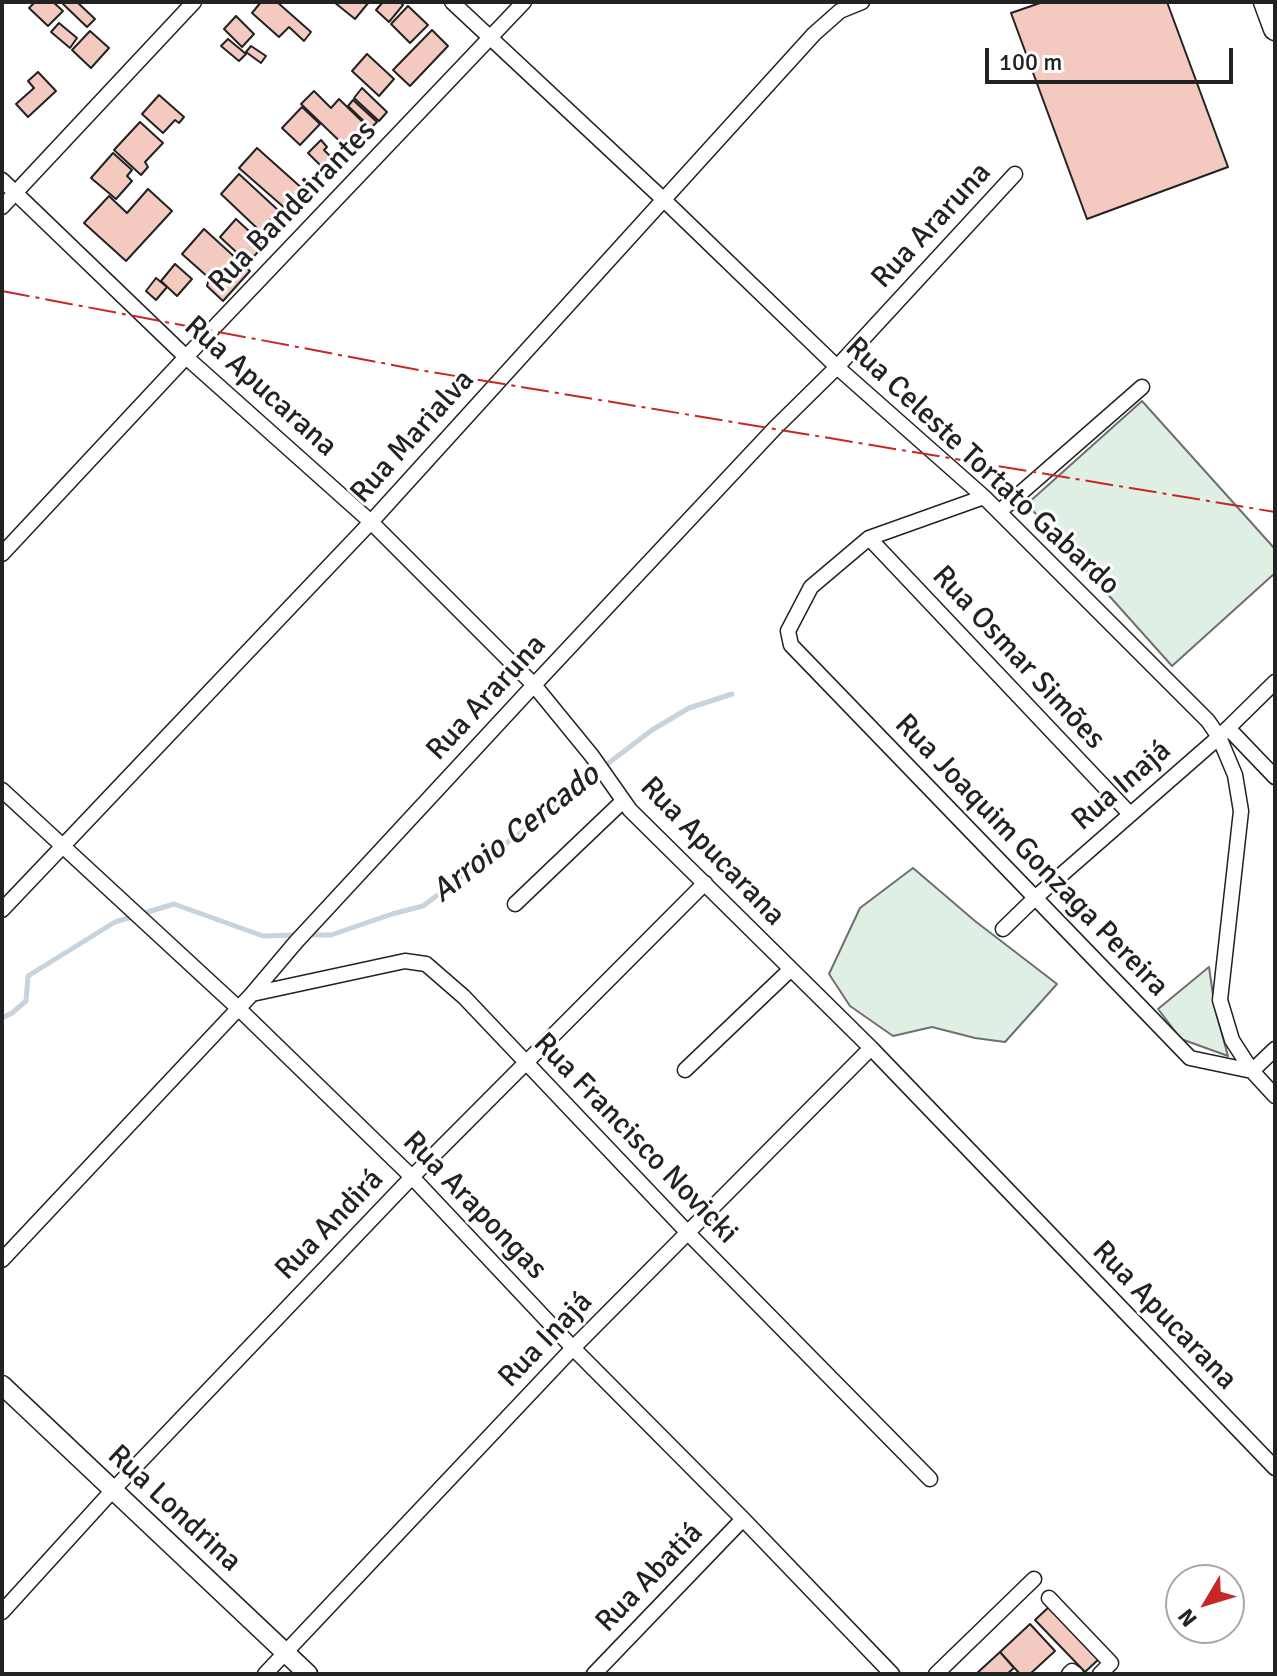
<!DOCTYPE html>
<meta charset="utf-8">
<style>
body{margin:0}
#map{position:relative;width:1277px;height:1676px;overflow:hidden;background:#fff;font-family:Signika,sans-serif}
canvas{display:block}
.frame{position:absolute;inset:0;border:4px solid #222;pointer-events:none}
.north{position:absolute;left:1165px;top:1564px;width:80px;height:80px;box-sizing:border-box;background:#fff;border:2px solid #a7a7a7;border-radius:50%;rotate:232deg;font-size:22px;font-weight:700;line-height:32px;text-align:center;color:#222}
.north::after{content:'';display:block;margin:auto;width:28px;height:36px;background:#c62828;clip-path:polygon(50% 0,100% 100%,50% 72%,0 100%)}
.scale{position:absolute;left:985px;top:48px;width:248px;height:36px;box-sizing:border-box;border:4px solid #222;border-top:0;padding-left:10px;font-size:24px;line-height:28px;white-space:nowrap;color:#222;-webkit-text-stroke:6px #fff;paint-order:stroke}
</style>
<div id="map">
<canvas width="1277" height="1676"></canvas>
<div class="frame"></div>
<div class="north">N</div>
<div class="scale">100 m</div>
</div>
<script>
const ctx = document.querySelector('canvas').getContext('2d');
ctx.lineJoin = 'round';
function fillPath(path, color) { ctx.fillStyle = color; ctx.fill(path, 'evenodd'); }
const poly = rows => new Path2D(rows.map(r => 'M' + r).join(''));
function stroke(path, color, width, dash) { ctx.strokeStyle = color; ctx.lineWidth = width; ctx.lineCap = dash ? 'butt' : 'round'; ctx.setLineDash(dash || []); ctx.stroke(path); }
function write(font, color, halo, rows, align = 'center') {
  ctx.font = font + ' Signika,sans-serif'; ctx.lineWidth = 6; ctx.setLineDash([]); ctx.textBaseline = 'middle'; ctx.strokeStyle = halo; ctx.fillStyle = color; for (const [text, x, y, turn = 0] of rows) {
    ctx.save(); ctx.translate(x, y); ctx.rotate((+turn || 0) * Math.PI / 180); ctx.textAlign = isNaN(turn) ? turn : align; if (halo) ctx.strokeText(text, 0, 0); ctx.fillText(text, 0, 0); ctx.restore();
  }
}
const green = poly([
 [1142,401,1275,549,1275,573,1172,666,1027,504,1142,401],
 [913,868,975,921,1057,984,1005,1042,975,1038,932,1027,893,1036,850,1006,829,974,860,908,913,868],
 [1209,967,1215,1009,1228,1056,1181,1039,1158,1009,1209,967]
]);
const stream = poly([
 [306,935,331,935,392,914,423,906,532,824,577,787,652,730,689,708,732,694],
 [2,1018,12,1013,26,1001,28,976,115,922,174,904,263,936,296,935]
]);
const building = poly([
 [35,2,53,2,63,11,48,26,29,8,35,2],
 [65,2,77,2,95,19,87,27,63,4,65,2],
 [261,2,277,2,311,32,304,41,289,27,279,37,252,13,261,2],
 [334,2,369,2,355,19,334,2],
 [383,2,400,2,403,5,389,22,376,10,383,2],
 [1043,2,1167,2,1228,167,1087,219,1011,13,1043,2],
 [408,6,428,25,410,43,391,24,408,6],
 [236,16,254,34,242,47,224,29,236,16],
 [59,23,77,38,70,48,51,32,59,23],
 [432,30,448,46,410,86,393,70,432,30],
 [90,31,109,48,91,68,72,50,90,31],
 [228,39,246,54,239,61,221,46,228,39],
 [251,46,266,56,261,63,246,52,251,46],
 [367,54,394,79,379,96,352,71,367,54],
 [38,72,56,91,28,117,16,104,34,88,28,81,38,72],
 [362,88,387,112,379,121,354,98,362,88],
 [314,91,331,108,339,99,372,131,351,152,301,104,314,91],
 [159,95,184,117,179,123,175,120,163,133,142,114,159,95],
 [353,100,377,122,371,128,348,106,353,100],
 [302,107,320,124,300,145,282,128,302,107],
 [140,122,163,143,145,162,148,167,141,175,114,150,140,122],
 [321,140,327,147,324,150,339,165,329,174,308,153,321,140],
 [257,148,304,190,287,210,239,168,257,148],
 [113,153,132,170,127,176,132,181,116,199,91,178,113,153],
 [239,174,279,211,260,231,221,194,239,174],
 [148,189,172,211,126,261,84,223,109,196,127,213,148,189],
 [236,219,264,245,248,263,220,237,236,219],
 [204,229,250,271,223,301,207,286,209,278,182,254,204,229],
 [175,264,192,279,177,296,161,281,175,264],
 [156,278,167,287,156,300,146,291,156,278],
 [1051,1605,1101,1657,1085,1672,1035,1620,1051,1605],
 [1030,1624,1055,1651,1030,1674,1020,1674,1000,1652,1030,1624],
 [1000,1652,1014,1668,1007,1674,976,1674,1000,1652]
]);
const minor = poly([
 [452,2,664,200,837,367,984,497,1208,721,1219,737,1235,775,1241,811,1220,1000,1232,1040,1252,1071,1275,1096],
 [2,180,186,357,371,522,534,685,592,756,630,810,871,1048,1275,1468],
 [2,207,194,2],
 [984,497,869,538,811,587,788,631,791,645,1190,1058,1252,1071],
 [999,512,1142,387],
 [869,538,1130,814],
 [2,554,186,357,524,2],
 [1228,728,1275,777],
 [2,790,237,1007,412,1177,573,1348,743,1519,892,1674],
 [515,904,623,801],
 [2,910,371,522,814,34,840,11,862,2],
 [1003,929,1036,897,1219,737,1275,682],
 [252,994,405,961,426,964,464,997,689,1234,930,1479],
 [685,1070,791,969],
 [1252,1071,1275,1049],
 [2,1260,252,994,296,942,534,685,775,428,837,367,1015,174],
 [1049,1598,1111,1663,1100,1674],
 [2,1612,113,1490,412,1177,705,883],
 [265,1674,573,1348,871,1048],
 [594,1674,743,1519],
 [936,1674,1034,1579],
 [1069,1674,1072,1671,1076,1674]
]);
const tertiary = poly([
 [2,1385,308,1674]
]);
const secondary = poly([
 [1265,2,1275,29]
]);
const power = poly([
 [2,291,419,370,1275,512]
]);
const streetNames = [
 ["Rua Bandeirantes",293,207,-46],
 ["Rua Araruna",932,226,-47],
 ["Rua Apucarana",260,387,42],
 ["Rua Marialva",413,437,-48],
 ["Rua Celeste Tortato Gabardo",982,467,43],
 ["Rua Osmar Simões",1018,658,47],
 ["Rua Araruna",487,698,-47],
 ["Rua Inajá",1122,786,-41],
 ["Rua Apucarana",712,852,46],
 ["Rua Joaquim Gonzaga Pereira",1031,856,46],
 ["Rua Francisco Novicki",635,1139,46],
 ["Rua Arapongas",474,1206,46],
 ["Rua Andirá",330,1225,-46],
 ["Rua Apucarana",1164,1316,46],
 ["Rua Inajá",546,1340,-46],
 ["Rua Londrina",174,1509,43],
 ["Rua Abatiá",650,1578,-46]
];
const waterNames = [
 ["Arroio Cercado",516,834,-38]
];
fillPath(green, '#e0efe3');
stroke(green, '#6f6f6f', 2);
stroke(stream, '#c7d3dd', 5);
fillPath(building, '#f3c9c0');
stroke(building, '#222', 2);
stroke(minor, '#222', 17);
stroke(tertiary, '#222', 21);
stroke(secondary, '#222', 25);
stroke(minor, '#fff', 14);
stroke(tertiary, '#fff', 18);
stroke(secondary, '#fff', 22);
stroke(power, '#c62828', 2, [28, 6, 4, 6]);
write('30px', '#222', '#fff', streetNames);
write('italic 32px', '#222', '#fff', waterNames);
</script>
